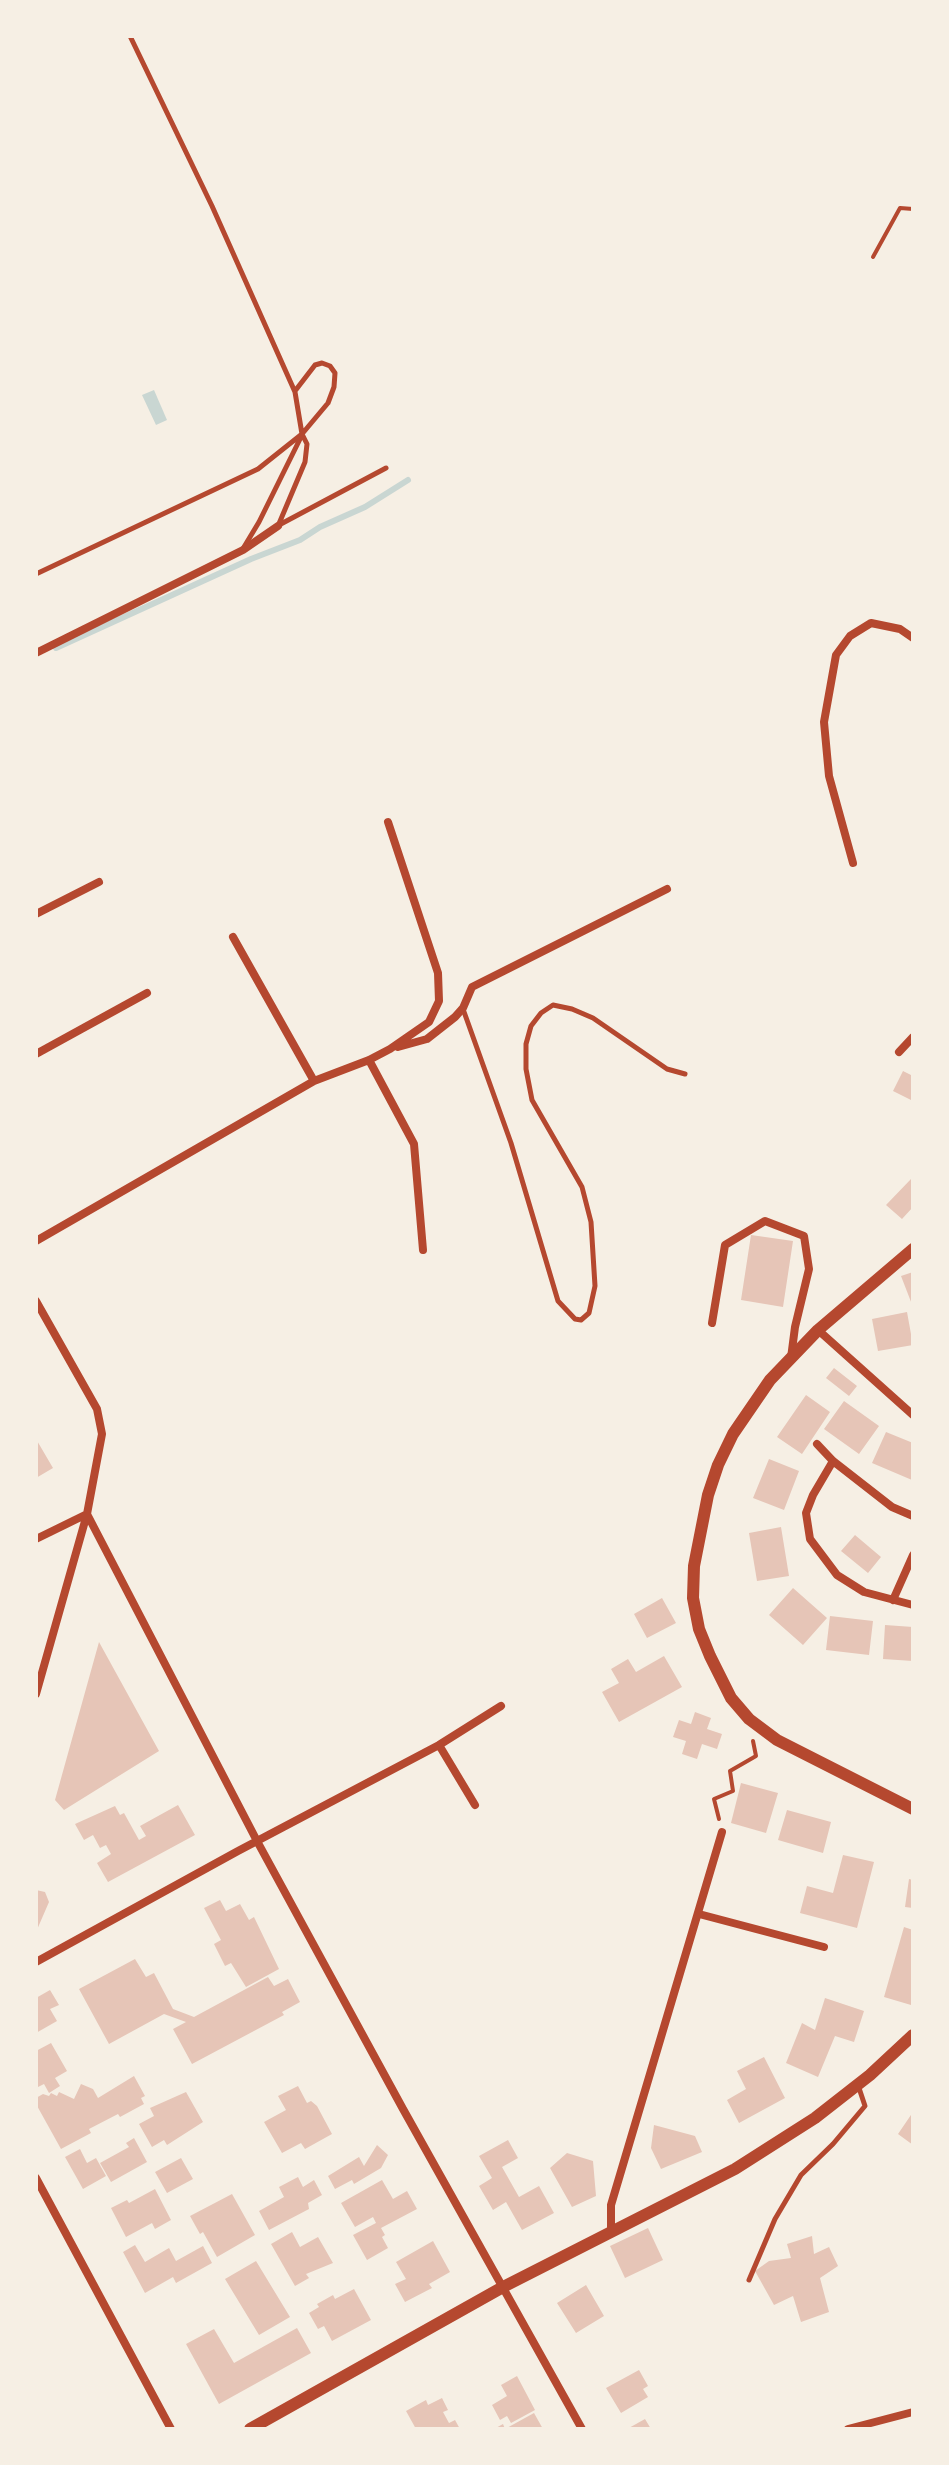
<!DOCTYPE html>
<html>
<head>
<meta charset="utf-8">
<style>
  body { margin:0 }
  #map { position:relative; width:949px; height:2465px; overflow:hidden; background:#f6efe4; font-family:"Asap Condensed",sans-serif }
  canvas { display:block }
  .frame { position:absolute; inset:0; border:38px solid #f6efe4; pointer-events:none }
</style>
</head>
<body>
<div id="map">
<canvas width="949" height="2465"></canvas>
<div class="frame"></div>
</div>
<script>
const context = document.querySelector('canvas').getContext('2d');
context.lineJoin = 'round';
function fillPath(path, color) { context.fillStyle = color; context.fill(path, 'evenodd'); }
const shape = rows => new Path2D(rows.map(r => 'M' + r).join(''));
function strokePath(path, color, width, dash) { context.strokeStyle = color; context.lineWidth = width; context.lineCap = dash ? 'butt' : 'round'; context.setLineDash(dash || []); context.stroke(path); }
const water = shape([
  [154,390,167,420,156,425,142,395]
]);
const stream = shape([
  [56,648,251,559,300,540,320,527,365,507,408,480]
]);
const building = shape([
  [903,1071,913,1076,913,1101,893,1091],
  [911,1179,913,1181,913,1207,902,1219,886,1205],
  [751,1235,793,1241,783,1307,741,1300],
  [913,1272,913,1307,901,1276],
  [907,1312,913,1345,878,1351,872,1319],
  [834,1368,857,1386,849,1396,826,1378],
  [806,1395,830,1412,802,1454,777,1437],
  [844,1401,879,1426,859,1454,824,1429],
  [886,1432,913,1443,912,1480,872,1463],
  [36,1439,53,1468,36,1478],
  [769,1459,799,1471,784,1510,753,1498],
  [781,1527,789,1576,757,1581,749,1533],
  [855,1535,881,1557,868,1573,841,1551],
  [793,1588,827,1618,803,1645,769,1615],
  [662,1598,676,1623,647,1638,634,1614],
  [830,1616,873,1621,869,1655,826,1650],
  [885,1625,913,1627,913,1661,883,1659],
  [99,1642,159,1751,64,1810,55,1800],
  [664,1656,682,1687,619,1722,602,1692,619,1683,611,1669,628,1659,636,1672],
  [695,1712,711,1718,707,1729,722,1734,717,1749,702,1744,697,1759,682,1754,686,1741,673,1737,679,1720,691,1724],
  [741,1783,778,1793,766,1833,731,1823],
  [178,1805,195,1835,108,1882,97,1863,111,1854,106,1845,100,1848,93,1835,84,1840,75,1824,115,1806,120,1815,124,1813,139,1840,146,1836,140,1826],
  [787,1810,831,1822,823,1853,778,1840],
  [843,1855,874,1862,857,1928,800,1913,807,1886,833,1893],
  [909,1879,913,1880,913,1908,905,1907],
  [36,1890,45,1892,49,1902,36,1932],
  [220,1900,226,1911,240,1904,249,1920,254,1917,279,1969,246,1987,231,1963,225,1966,214,1944,221,1940,204,1908],
  [904,1927,913,1930,911,2005,884,1997],
  [135,1959,146,1977,154,1973,173,2009,194,2017,268,1977,274,1986,288,1979,300,2002,282,2012,284,2015,192,2064,173,2029,186,2022,164,2014,109,2044,79,1989],
  [50,1990,59,2005,50,2009,57,2021,36,2033,36,1998],
  [825,1998,864,2011,854,2042,835,2036,818,2077,786,2063,802,2023,815,2030],
  [51,2043,67,2071,55,2078,60,2086,49,2093,44,2084,36,2088,36,2051],
  [764,2057,785,2098,739,2123,727,2100,746,2089,737,2071],
  [134,2076,145,2096,141,2098,144,2104,120,2117,118,2114,89,2129,91,2133,61,2149,36,2104,36,2098,43,2094,49,2096,51,2093,57,2096,59,2092,74,2099,81,2084,93,2089,98,2098],
  [298,2086,307,2103,311,2101,317,2106,332,2134,305,2149,301,2143,282,2153,264,2122,286,2110,278,2096],
  [186,2092,203,2122,167,2145,164,2140,152,2147,139,2124,154,2116,150,2108],
  [913,2112,913,2145,898,2134],
  [654,2125,695,2136,702,2152,661,2169,651,2148],
  [134,2138,147,2162,111,2182,100,2163,129,2147,126,2143],
  [508,2140,518,2158,502,2167,519,2197,539,2186,554,2213,522,2230,506,2202,493,2210,479,2186,492,2178,479,2156],
  [377,2145,388,2155,381,2168,354,2184,352,2180,335,2189,328,2176,359,2157,364,2166],
  [80,2149,87,2163,96,2158,106,2176,83,2189,65,2157],
  [567,2153,593,2161,596,2196,572,2207,550,2168],
  [181,2158,193,2179,167,2193,155,2172],
  [298,2177,303,2187,314,2180,322,2195,308,2203,309,2209,269,2230,259,2211,284,2197,279,2187],
  [382,2180,393,2199,407,2191,417,2209,381,2228,385,2235,382,2237,388,2248,367,2260,353,2235,376,2223,373,2217,355,2227,341,2203],
  [155,2189,171,2220,155,2229,152,2223,126,2237,111,2208,127,2200,129,2203],
  [232,2194,255,2235,217,2257,203,2232,200,2234,190,2216],
  [648,2228,663,2260,625,2278,610,2246],
  [292,2232,300,2247,318,2237,333,2263,306,2274,309,2278,295,2286,271,2244],
  [812,2236,814,2254,829,2247,838,2266,820,2278,829,2312,801,2322,793,2296,774,2305,755,2271,769,2261,791,2258,787,2244],
  [433,2241,450,2272,429,2284,432,2288,405,2302,395,2284,406,2279,396,2262],
  [135,2245,145,2262,169,2248,176,2261,203,2246,212,2263,176,2283,173,2277,145,2293,123,2252],
  [256,2261,290,2317,259,2335,225,2279],
  [586,2285,604,2316,576,2333,557,2303],
  [354,2289,371,2320,332,2341,324,2326,318,2329,309,2313,319,2307,317,2304,333,2295,335,2299],
  [297,2328,311,2353,219,2404,186,2344,214,2329,234,2363],
  [639,2370,648,2386,643,2389,648,2397,621,2413,606,2388],
  [517,2376,535,2410,511,2423,507,2416,500,2420,492,2405,507,2396,501,2385],
  [442,2398,448,2410,443,2412,449,2423,455,2420,460,2429,416,2429,406,2411,426,2400,428,2405],
  [534,2413,543,2429,494,2429,503,2424,505,2429],
  [645,2419,651,2429,627,2429]
]);
const path = shape([
  [873,257,900,208,913,209],
  [719,1819,714,1799,733,1791,730,1771,756,1756,753,1741]
]);
const service = shape([
  [130,36,212,206,295,392,302,434,307,444,305,462,278,526],
  [279,525,386,468],
  [244,547,259,522,302,435],
  [36,574,258,469,302,434,328,403,334,387,335,373,330,366,322,363,315,365,295,391],
  [463,1009,511,1143,558,1301,575,1319,581,1320,589,1313,595,1286,591,1222,582,1187,532,1100,526,1069,526,1044,531,1026,541,1013,553,1005,572,1009,593,1018,667,1069,685,1074],
  [749,2280,775,2219,801,2175,833,2144,865,2106,858,2085]
]);
const minor = shape([
  [36,653,243,550,278,526],
  [853,863,829,776,824,722,836,655,850,636,871,623,900,629,913,638],
  [36,914,99,882],
  [233,937,314,1081],
  [398,1047,427,1039,455,1017,463,1008,472,987,667,889],
  [899,1052,913,1037],
  [36,1054,147,993],
  [369,1060,414,1144,423,1250],
  [36,1241,314,1081,369,1060,390,1049,429,1022,439,1001,438,973,388,822],
  [36,1301,97,1409,102,1434,87,1514,36,1694],
  [712,1323,725,1245,765,1221,804,1236,809,1269,795,1327,791,1358],
  [818,1330,913,1415],
  [817,1444,833,1461,892,1507,913,1516],
  [833,1461,813,1495,806,1513,810,1539,837,1575,864,1592,913,1605],
  [87,1514,257,1841,403,2109,582,2429],
  [36,1539,87,1514],
  [893,1600,913,1555],
  [439,1745,475,1805],
  [699,1914,824,1947],
  [36,1962,238,1851,439,1745,501,1706],
  [36,2178,171,2429],
  [611,2230,611,2205,722,1832],
  [848,2429,913,2412]
]);
const tertiary = shape([
  [913,1249,818,1330,770,1380,733,1434,718,1465,708,1495,694,1566,693,1598,699,1629,710,1656,731,1698,749,1719,777,1740,913,1809],
  [250,2429,503,2287,735,2169,815,2118,870,2075,913,2035]
]);
fillPath(water, '#c9d6d2');
strokePath(stream, '#c9d6d2', 6);
fillPath(building, '#e6c5b7');
strokePath(path, '#b5482f', 4);
strokePath(service, '#b5482f', 5);
strokePath(minor, '#b5482f', 8);
strokePath(tertiary, '#b5482f', 12);
</script>
</body>
</html>
